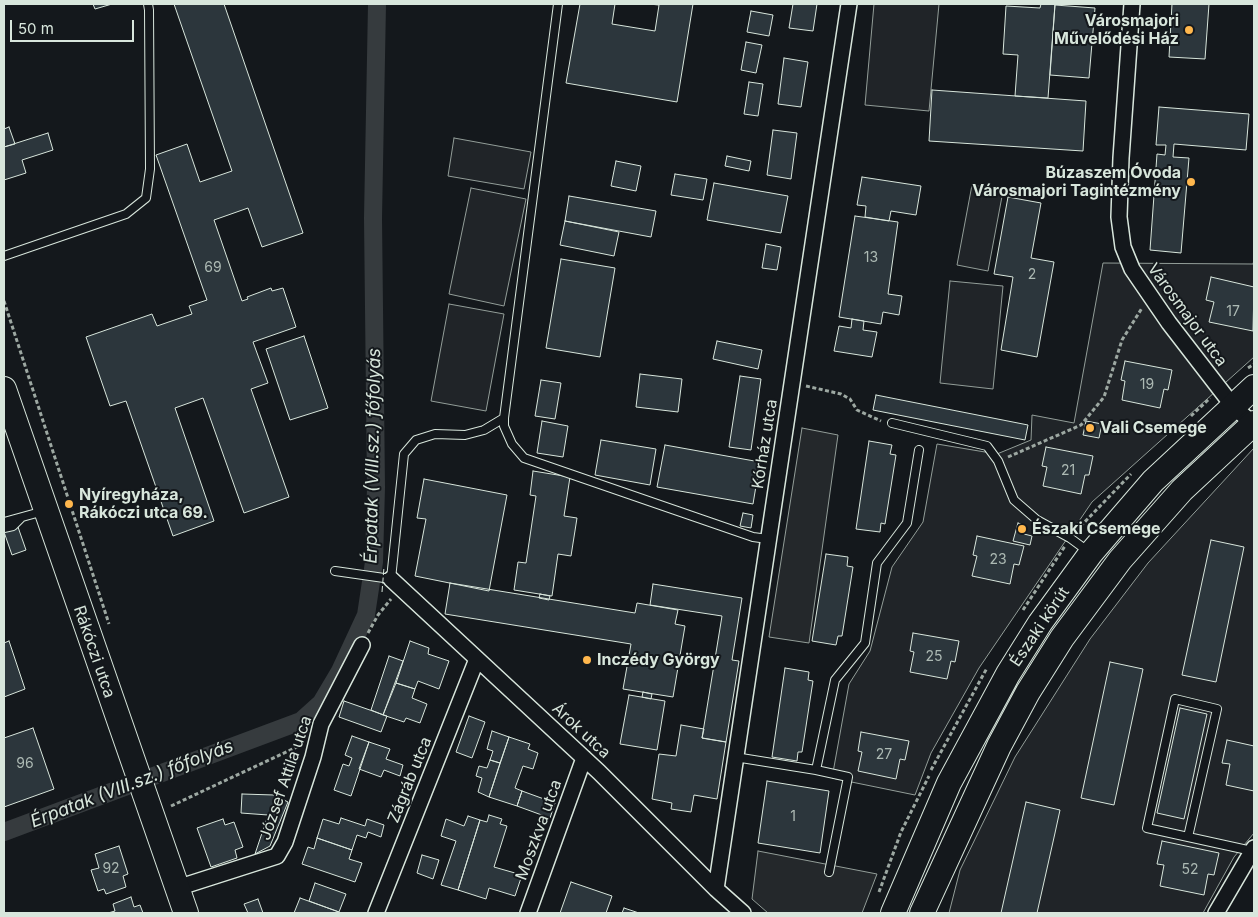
<!DOCTYPE html>
<html>
<head>
<meta charset="utf-8">
<style>
  body { margin:0 }
  #map { position:relative; width:1258px; height:917px; overflow:hidden; background:#14181c; font-family:Inter,sans-serif }
  canvas { display:block }
  .frame { position:absolute; inset:0; border:5px solid #d8e6dc; pointer-events:none }
  .scale { position:absolute; left:10px; top:20px; width:124px; height:22px; box-sizing:border-box; border:2px solid #d8e6dc; border-top:0; padding-left:6px; font-size:15px; line-height:18px; white-space:nowrap; color:#d8e6dc; -webkit-text-stroke:4px #14181c; paint-order:stroke }
</style>
</head>
<body>
<div id="map">
<canvas width="1258" height="917"></canvas>
<div class="frame"></div>
<div class="scale">50 m</div>
</div>
<script>
const context = document.querySelector('canvas').getContext('2d');
context.lineJoin = 'round';
function fillPath(path, color) { context.fillStyle = color; context.fill(path, 'evenodd'); }
const shape = rows => new Path2D(rows.map(r => 'M' + r).join(''));
function strokePath(path, color, width, dash) { context.strokeStyle = color; context.lineWidth = width; context.lineCap = dash ? 'butt' : 'round'; context.setLineDash(dash || []); context.stroke(path); }
function drawText(font, color, halo, rows, align = 'center') {
  context.font = font + ' Inter,sans-serif'; context.lineWidth = 4; context.setLineDash([]); context.textBaseline = 'middle'; context.strokeStyle = halo; context.fillStyle = color; for (const [text, x, y, turn = 0] of rows) {
    context.save(); context.translate(x, y); context.rotate((+turn || 0) * Math.PI / 180); context.textAlign = isNaN(turn) ? turn : align; if (halo) context.strokeText(text, 0, 0); context.fillText(text, 0, 0); context.restore();
  }
}
const green = shape([
  [874,4,939,4,929,111,865,105,874,4],
  [454,138,531,152,524,189,448,176,454,138],
  [972,185,1003,191,988,271,957,265,972,185],
  [471,188,526,199,504,306,449,294,471,188],
  [1254,260,1254,357,1092,502,979,668,931,753,915,795,832,778,849,684,870,651,892,567,923,522,937,444,997,454,1031,440,1032,415,1074,423,1103,263,1253,264,1254,260],
  [950,281,1003,286,993,389,940,383,950,281],
  [449,304,504,314,486,411,431,401,449,304],
  [1254,448,1254,833,1234,857,1203,913,949,913,960,870,1015,757,1090,639,1148,563,1254,448]
]);
const parking = shape([
  [802,428,838,435,809,643,769,637,802,428],
  [758,851,877,874,862,913,768,913,752,899,758,851]
]);
const canal = shape([
  [4,832,301,721,321,703,340,671,366,615,374,562,376,487,373,218,377,4]
]);
const building = shape([
  [93,4,112,4,95,9,93,4],
  [174,4,224,4,303,233,262,247,248,208,214,220,242,301,248,299,247,297,271,288,272,291,283,288,296,327,253,342,268,383,251,389,289,497,244,513,203,398,175,408,214,521,173,536,126,401,110,406,86,337,152,314,157,326,192,314,189,306,207,300,156,155,187,144,200,182,232,171,174,4],
  [580,4,615,4,612,24,655,31,659,5,649,4,693,4,677,102,566,83,580,4],
  [793,4,817,4,813,31,789,28,793,4],
  [1041,4,1055,4,1048,98,1015,96,1018,55,1003,54,1006,6,1040,8,1041,4],
  [1172,4,1209,4,1205,59,1169,57,1172,4],
  [1055,5,1095,8,1089,78,1050,75,1055,5],
  [751,11,773,15,769,36,747,32,751,11],
  [746,42,762,45,756,73,741,70,746,42],
  [784,58,808,62,801,107,778,104,784,58],
  [749,82,763,84,758,116,744,114,749,82],
  [932,90,1086,101,1083,151,929,141,932,90],
  [1159,107,1249,114,1246,150,1174,144,1173,157,1189,158,1181,253,1150,250,1157,154,1165,155,1166,145,1156,145,1159,107],
  [9,127,15,144,4,147,4,129,9,127],
  [773,130,797,133,791,179,767,175,773,130],
  [48,133,53,150,22,160,26,173,4,180,4,147,48,133],
  [727,156,751,161,749,171,725,166,727,156],
  [616,161,641,166,636,191,611,186,616,161],
  [675,174,707,179,703,200,671,195,675,174],
  [862,177,921,186,916,215,891,211,889,221,865,217,866,206,857,205,862,177],
  [714,183,788,196,781,233,707,220,714,183],
  [569,196,656,211,651,237,565,221,569,196],
  [1008,197,1041,203,1031,258,1054,262,1037,357,1001,350,1013,277,994,274,1008,197],
  [855,216,898,222,888,294,902,296,899,315,883,312,881,324,839,317,855,216],
  [565,221,619,232,614,256,560,245,565,221],
  [766,244,781,247,777,270,762,268,766,244],
  [561,259,615,268,600,357,546,348,561,259],
  [1211,277,1254,287,1253,331,1209,322,1214,302,1206,300,1211,277],
  [852,319,864,321,863,330,877,332,872,357,834,351,839,326,851,328,852,319],
  [304,336,328,408,290,420,266,349,304,336],
  [717,341,762,350,758,369,713,359,717,341],
  [1125,361,1172,370,1168,390,1164,389,1160,408,1122,400,1125,381,1121,380,1125,361],
  [640,374,682,379,678,412,636,407,640,374],
  [740,376,761,379,751,450,729,447,740,376],
  [541,380,561,383,555,419,535,416,541,380],
  [876,395,1028,425,1025,440,873,410,876,395],
  [542,421,568,426,563,457,537,453,542,421],
  [1086,421,1102,424,1099,438,1083,435,1086,421],
  [601,440,656,449,650,485,595,475,601,440],
  [869,441,892,445,890,454,896,455,885,524,881,523,880,532,856,529,869,441],
  [665,445,760,462,753,504,657,487,665,445],
  [1046,447,1093,456,1089,475,1085,475,1081,494,1043,486,1047,467,1042,466,1046,447],
  [533,471,570,477,564,516,577,518,571,556,558,554,552,596,514,590,518,562,526,563,536,496,530,495,533,471],
  [424,479,507,495,489,591,415,576,426,519,417,518,424,479],
  [743,513,753,515,751,528,740,526,743,513],
  [1018,523,1026,526,1024,534,1032,536,1030,545,1013,541,1018,523],
  [18,527,26,550,12,555,4,532,18,527],
  [977,536,1024,546,1019,565,1014,564,1010,584,972,576,977,556,973,555,977,536],
  [1211,540,1244,547,1216,682,1182,675,1211,540],
  [826,554,848,557,847,566,853,567,842,636,838,636,836,645,812,641,826,554],
  [450,583,635,613,637,603,678,610,675,624,685,626,673,697,623,689,631,644,445,614,450,583],
  [653,584,742,598,732,660,739,661,726,742,702,738,722,616,650,605,653,584],
  [540,594,550,596,549,600,539,598,540,594],
  [913,633,959,641,955,662,951,661,947,679,910,672,914,652,910,651,913,633],
  [9,641,25,689,4,697,4,643,9,641],
  [410,641,429,648,428,654,449,661,439,689,418,681,415,689,396,683,410,641],
  [389,656,403,661,383,715,371,710,389,656],
  [1110,662,1143,669,1114,805,1081,798,1110,662],
  [785,668,809,672,808,680,813,681,802,752,798,752,797,761,772,757,785,668],
  [396,683,415,689,412,698,427,704,420,723,406,718,404,722,383,715,396,683],
  [643,692,652,694,651,699,642,697,643,692],
  [629,695,665,701,657,750,620,744,629,695],
  [344,701,387,716,381,732,339,717,344,701],
  [1180,708,1207,714,1184,819,1157,813,1180,708],
  [469,716,485,722,472,758,456,752,469,716],
  [681,725,704,729,702,738,726,742,717,799,694,795,691,812,671,809,672,803,652,799,659,754,676,756,681,725],
  [33,728,54,789,4,807,4,738,33,728],
  [492,731,509,737,500,763,490,760,493,751,487,749,492,731],
  [861,732,909,741,905,760,900,759,896,779,858,771,862,752,858,751,861,732],
  [352,736,369,742,351,796,334,790,343,764,349,766,352,758,345,755,352,736],
  [509,737,530,744,528,749,538,753,533,769,523,766,515,788,522,791,517,806,489,797,509,737],
  [1227,740,1254,746,1254,791,1226,785,1230,764,1222,763,1227,740],
  [369,742,390,749,386,759,403,765,400,776,384,770,381,777,359,769,369,742],
  [490,760,500,763,489,797,478,792,482,778,476,776,479,766,487,768,490,760],
  [767,781,829,791,820,853,758,843,767,781],
  [522,791,555,803,550,818,517,806,522,791],
  [242,794,274,795,288,802,270,846,255,854,268,815,241,813,242,794],
  [1026,802,1060,810,1055,833,1037,913,1001,913,1026,802],
  [489,815,502,819,500,824,507,826,494,867,522,875,515,896,489,888,486,899,458,890,480,820,487,822,489,815],
  [468,816,480,820,458,890,441,885,456,841,441,836,446,819,464,826,468,816],
  [341,818,365,826,367,819,384,825,381,837,368,832,366,838,357,835,352,850,317,838,323,819,339,824,341,818],
  [223,819,225,825,234,822,243,847,235,850,237,858,211,867,197,828,223,819],
  [317,838,352,850,349,859,362,863,355,882,302,864,308,847,314,849,317,838],
  [1162,841,1219,853,1214,875,1208,874,1204,895,1160,886,1164,865,1157,864,1162,841],
  [119,846,128,874,123,876,126,887,106,894,104,889,98,891,91,870,99,868,95,854,119,846],
  [422,855,439,860,433,879,417,873,422,855],
  [571,882,612,896,606,913,560,913,571,882],
  [315,883,346,894,339,912,309,901,315,883],
  [131,897,134,907,140,905,143,913,108,913,115,911,113,904,131,897],
  [300,898,339,912,339,913,294,913,300,898],
  [258,899,263,913,248,913,244,904,258,899],
  [624,908,639,913,622,913,624,908]
]);
const path = shape([
  [4,301,109,624],
  [1248,368,1254,364],
  [806,386,841,394,850,399,857,410,881,421],
  [1191,416,1210,398],
  [1008,457,1081,425,1104,397,1122,340,1142,308],
  [1076,531,1131,474],
  [1023,610,1065,546],
  [368,633,378,615,391,599],
  [931,770,987,668],
  [171,806,299,746],
  [879,892,901,832,929,776]
]);
const lane = shape([
  [4,256,126,214,146,198,150,169,149,10,148,4],
  [504,418,504,426,512,444,524,458,753,537,768,539],
  [892,423,987,446,998,461,1014,500,1037,520,1070,538,1089,552],
  [4,522,44,511],
  [4,528,13,526,21,518],
  [335,571,391,579,404,454,416,440,435,434,465,435,484,430,504,418,558,4],
  [735,757,816,770,835,680,865,643,877,563,907,523,919,450],
  [816,770,848,777,829,872],
  [1188,837,1217,709,1175,699,1147,828,1252,851]
]);
const street = shape([
  [1132,4,1121,158,1119,217,1123,247,1132,269,1169,323,1233,406,1253,424],
  [391,579,599,772,716,889,743,913],
  [177,888,277,856,285,842,313,757,321,724,362,645],
  [716,889,849,4],
  [376,913,477,659],
  [528,913,584,758],
  [1216,913,1254,848]
]);
const primary = shape([
  [4,389,186,913],
  [893,913,949,783,1008,674,1040,623,1091,553,1153,481,1254,387],
  [922,913,999,746,1028,692,1062,638,1120,560,1182,490,1254,423]
]);
const fence = shape([
  [382,592,384,567]
]);
const markers = [
  [1189,30,5,"#ffb74d"],
  [1191,182,5,"#ffb74d"],
  [1090,428,5,"#ffb74d"],
  [69,504,5,"#ffb74d"],
  [1022,529,5,"#ffb74d"],
  [587,660,5,"#ffb74d"]
];
const numberNames = [
  ["13",871,258],
  ["69",213,268],
  ["2",1032,275],
  ["17",1233,312],
  ["19",1147,385],
  ["21",1068,471],
  ["23",998,560],
  ["25",934,657],
  ["27",884,755],
  ["96",25,764],
  ["1",793,817],
  ["92",111,869],
  ["52",1190,870]
];
const poiNames = [
  ["Városmajori",1179,21,"right"],
  ["Művelődési Ház",1179,39,"right"],
  ["Búzaszem Óvoda",1181,173,"right"],
  ["Városmajori Tagintézmény",1181,191,"right"],
  ["Vali Csemege",1100,428],
  ["Nyíregyháza,",79,495],
  ["Rákóczi utca 69.",79,513],
  ["Északi Csemege",1032,529],
  ["Inczédy György",597,660]
];
const streetNames = [
  ["Városmajor utca",1187,315,54],
  ["Kórház utca",765,444,-81],
  ["Északi körút",1040,627,-56],
  ["Rákóczi utca",94,652,71],
  ["Árok utca",581,731,43],
  ["József Attila utca",286,778,-71],
  ["Zágráb utca",410,780,-68],
  ["Moszkva utca",539,830,-70]
];
const waterNames = [
  ["Érpatak (VIII.sz.) főfolyás",373,456,-89],
  ["Érpatak (VIII.sz.) főfolyás",132,784,-21]
];
fillPath(green, '#202428');
strokePath(green, '#939e99', 1);
fillPath(parking, '#24282b');
strokePath(parking, '#939e99', 1);
strokePath(canal, '#363b3e', 18);
fillPath(building, '#2c363c');
strokePath(building, '#d8e6dc', 1);
strokePath(lane, '#d8e6dc', 10);
strokePath(street, '#d8e6dc', 18);
strokePath(primary, '#d8e6dc', 26);
strokePath(path, '#9da8a2', 3, [4, 2.5]);
strokePath(lane, '#14181c', 8);
strokePath(street, '#14181c', 15);
strokePath(primary, '#14181c', 24);
strokePath(fence, '#d8e6dc', 1, [6, 2.5]);
for (const [x, y, r, color] of markers) { const dot = new Path2D(); dot.arc(x, y, r, 0, 2 * Math.PI); context.fillStyle = color; context.fill(dot); strokePath(dot, '#14181c', 2); }
drawText('14px', '#adbab4', null, numberNames);
drawText('bold 16px', '#d8e6dc', '#14181c', poiNames, 'left');
drawText('16px', '#d8e6dc', '#14181c', streetNames);
drawText('italic 18px', '#d8e6dc', '#14181c', waterNames);
</script>
</body>
</html>
